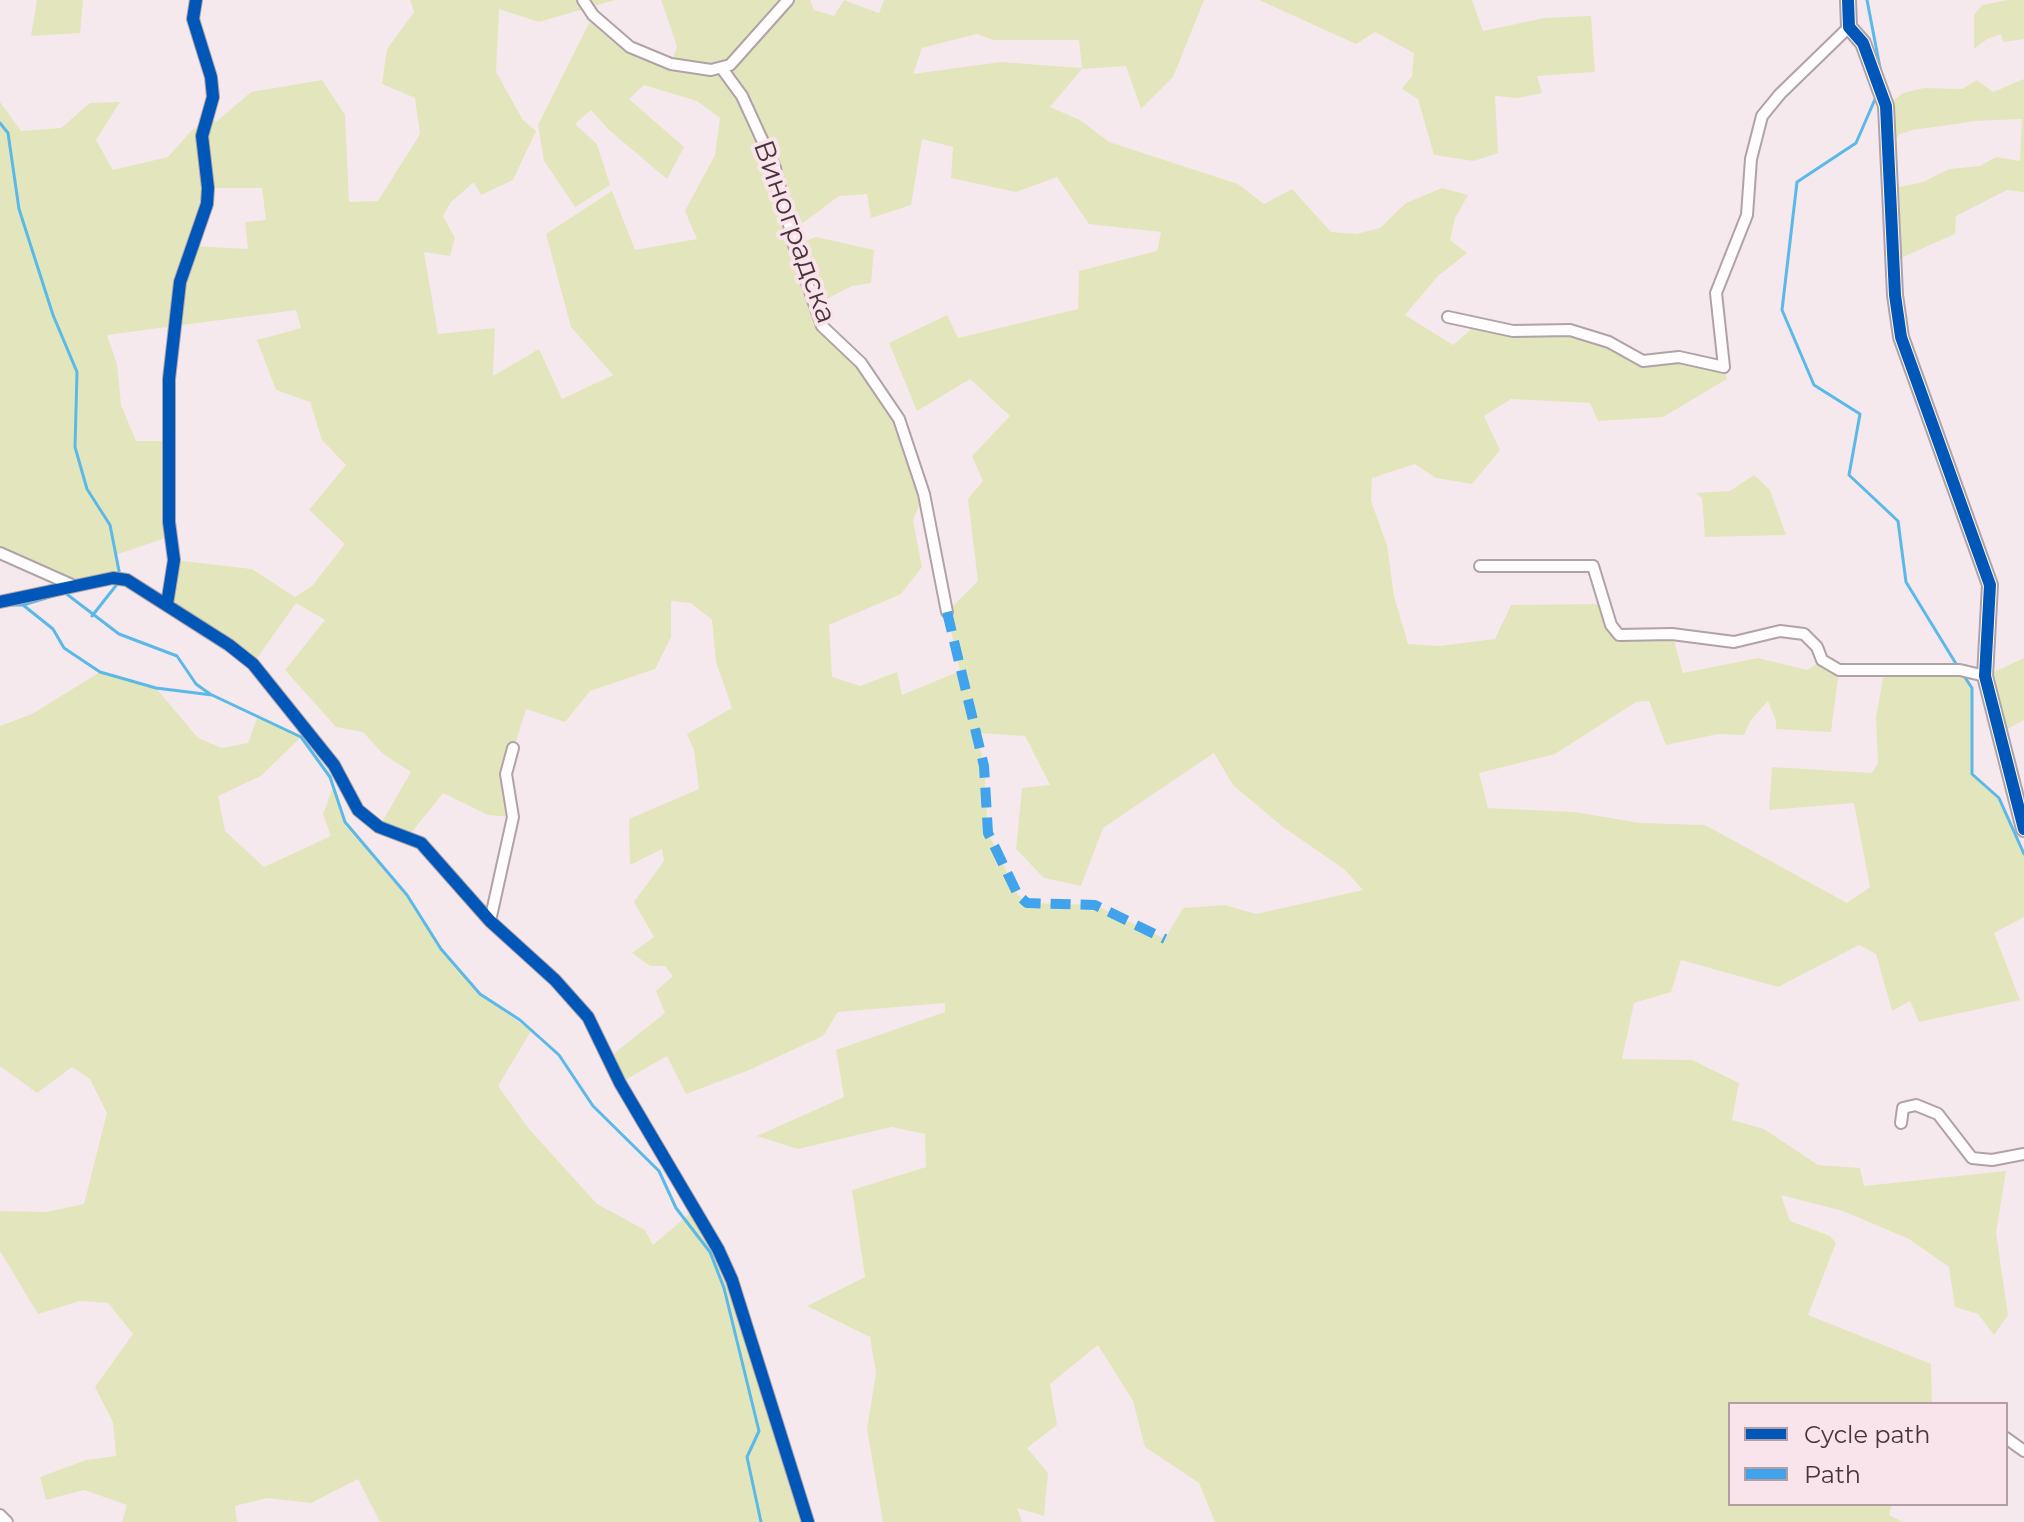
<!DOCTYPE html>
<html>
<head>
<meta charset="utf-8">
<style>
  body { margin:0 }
  #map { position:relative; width:2024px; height:1522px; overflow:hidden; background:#f5e9ed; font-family:Montserrat,sans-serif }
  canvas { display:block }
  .legend { position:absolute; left:1728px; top:1402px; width:280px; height:104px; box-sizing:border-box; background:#fae4eb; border:2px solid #b49ea5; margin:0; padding:10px 14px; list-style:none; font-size:24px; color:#4a343b }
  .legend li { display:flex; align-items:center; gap:16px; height:40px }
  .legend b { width:40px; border:2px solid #b49ea5 }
</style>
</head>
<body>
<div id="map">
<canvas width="2024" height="1522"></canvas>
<ul class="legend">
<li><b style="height:10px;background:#0057b8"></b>Cycle path</li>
<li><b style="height:10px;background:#40a3ec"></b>Path</li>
</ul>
</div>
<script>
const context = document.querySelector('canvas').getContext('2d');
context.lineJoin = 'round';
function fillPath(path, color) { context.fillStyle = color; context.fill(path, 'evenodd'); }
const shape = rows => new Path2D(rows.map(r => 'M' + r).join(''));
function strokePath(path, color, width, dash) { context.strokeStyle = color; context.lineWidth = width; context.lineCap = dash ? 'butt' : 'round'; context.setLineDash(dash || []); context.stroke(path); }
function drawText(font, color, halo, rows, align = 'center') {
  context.font = font + ' Montserrat,sans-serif'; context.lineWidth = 8; context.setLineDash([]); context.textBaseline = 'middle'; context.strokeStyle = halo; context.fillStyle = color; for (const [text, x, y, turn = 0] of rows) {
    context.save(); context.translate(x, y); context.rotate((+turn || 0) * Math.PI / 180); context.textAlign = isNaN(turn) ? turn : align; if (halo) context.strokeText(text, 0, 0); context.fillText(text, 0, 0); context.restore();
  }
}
const green = shape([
  [37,0,83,0,80,33,31,36],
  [410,0,615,0,539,22,499,9,496,72,523,120,536,131,513,180,481,195,474,182,451,202,443,216,455,238,450,256,424,252,438,334,495,328,493,376,539,349,562,399,613,375,571,327,546,234,612,191,635,250,697,239,685,211,715,155,720,118,697,101,644,85,629,99,684,147,667,179,609,130,591,110,575,124,597,144,610,185,575,207,544,161,538,125,593,15,630,47,671,64,677,46,661,0,810,0,814,10,834,16,844,0,879,13,884,0,1204,0,1173,77,1141,109,1126,66,1082,69,1050,107,1080,120,1109,142,1238,184,1264,204,1292,189,1331,232,1356,234,1380,228,1406,203,1442,188,1468,195,1455,218,1450,240,1467,253,1438,276,1405,315,1453,345,1477,324,1570,330,1643,361,1679,357,1724,367,1727,379,1663,417,1598,421,1590,403,1511,399,1484,416,1500,450,1472,484,1436,478,1415,464,1372,478,1371,501,1387,545,1394,596,1408,644,1440,646,1495,639,1511,605,1603,604,1619,634,1672,634,1683,673,1758,658,1807,670,1822,660,1839,670,1831,732,1776,729,1776,721,1768,701,1751,720,1744,735,1718,734,1666,745,1649,701,1636,702,1555,754,1479,773,1488,808,1575,812,1640,823,1705,825,1847,903,1870,887,1854,803,1769,810,1772,767,1872,773,1878,763,1876,718,1883,678,1893,668,1960,670,1972,688,1972,774,1999,798,2024,854,2024,917,1994,933,2020,1000,1919,1022,1910,1001,1892,1011,1876,954,1859,945,1778,987,1681,960,1671,992,1634,1003,1622,1059,1692,1060,1739,1083,1732,1120,1764,1129,1818,1165,1860,1168,1864,1186,2006,1171,1996,1233,2008,1315,1994,1335,1978,1314,1955,1307,1949,1267,1909,1239,1843,1211,1781,1195,1790,1221,1830,1236,1836,1243,1808,1315,1931,1364,1932,1404,1730,1404,1730,1504,1892,1504,1889,1515,1903,1522,1215,1522,1199,1483,1145,1447,1133,1401,1098,1345,1050,1384,1057,1425,1027,1448,1048,1473,1044,1516,1017,1508,1022,1522,883,1522,867,1429,876,1373,870,1337,807,1306,865,1277,852,1190,926,1167,925,1134,891,1127,798,1149,757,1136,844,1097,836,1050,945,1012,945,1003,838,1012,823,1036,747,1071,686,1094,667,1056,620,1083,607,1059,665,1013,656,991,673,976,665,966,650,966,632,953,654,937,634,902,664,861,662,849,630,865,629,819,699,789,694,750,687,734,732,708,716,662,712,620,691,603,671,601,671,637,655,669,590,691,565,722,526,709,506,774,513,817,488,815,443,793,407,838,379,827,411,772,383,754,363,732,336,727,285,670,325,620,296,603,253,664,167,604,174,560,252,569,295,597,312,586,345,544,309,510,346,465,322,440,310,402,276,390,257,340,301,328,296,310,107,335,117,364,121,405,136,441,169,441,171,536,116,555,120,579,72,585,0,553,0,102,21,131,61,128,90,103,120,102,96,140,113,170,168,157,191,131,206,120,217,121,251,92,322,80,345,115,349,202,378,201,420,134,415,98,382,84,387,49,414,12],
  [977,34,993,40,1079,40,1082,68,1001,62,913,74,922,48],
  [922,139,953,147,951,178,1016,192,1057,177,1089,224,1161,232,1157,251,1079,271,1078,309,958,338,947,315,889,343,917,411,970,379,1010,416,972,456,983,481,968,499,978,581,947,612,960,671,902,695,897,672,860,686,832,677,829,625,901,594,922,567,913,520,924,494,899,419,861,363,822,327,815,305,852,286,871,283,874,250,816,237,794,245,791,232,839,196,867,194,871,218,911,205],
  [208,188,262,188,266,220,245,222,248,249,193,246],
  [977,733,1025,736,1050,785,1022,788,1016,849,1044,878,1081,886,1103,828,1214,753,1233,785,1283,827,1344,869,1363,890,1256,914,1225,905,1183,908,1165,939,1095,905,1027,903,1018,895,988,833,984,766],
  [1259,0,1472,0,1483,31,1544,18,1591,16,1595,72,1537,76,1542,93,1518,98,1495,96,1498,153,1474,161,1434,155,1418,99,1402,89,1412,76,1414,53,1375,32,1356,44],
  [2008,0,2024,0,2024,39,2003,42,2001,34,1987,39,1974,49,1974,15,1982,5],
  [2024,79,2024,192,2007,190,1956,216,1955,234,1894,261,1890,189,1923,182,1949,169,1980,166,1996,157,2020,161,2022,119,1976,121,1913,130,1900,134,1888,147,1886,106,1903,93,1924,88,1962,89,1977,80,1993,92],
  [1754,475,1770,490,1786,535,1705,537,1702,498,1696,493,1730,491],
  [2024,658,2024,720,1998,734,1985,676],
  [100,672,156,688,198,738,222,748,248,743,257,718,301,737,261,776,218,796,225,831,264,867,331,836,323,814,333,787,345,822,407,895,441,949,480,994,531,1031,498,1086,529,1129,597,1204,645,1230,653,1245,694,1210,718,1249,808,1522,380,1522,358,1479,311,1503,267,1498,235,1506,237,1522,122,1522,127,1505,84,1490,46,1500,40,1477,86,1460,116,1456,113,1422,95,1387,133,1334,108,1303,80,1301,38,1314,0,1251,0,1211,46,1212,84,1204,107,1113,90,1079,72,1067,37,1093,0,1066,0,726,32,714]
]);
const stream = shape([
  [1867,0,1882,78],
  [1876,97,1856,143,1797,182,1782,310,1814,385,1860,414,1849,475,1898,521,1906,582,1958,667],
  [0,123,8,133,19,209,53,315,77,372,75,447,87,489,110,525,120,576],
  [64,592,119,634,177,656,196,684,210,694],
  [4,605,23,605,53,629,64,648,100,672,156,688,212,695,301,737,330,777,345,822,407,895,441,949,480,994,520,1020,559,1055,593,1106,659,1171,676,1208,710,1252,724,1288,759,1431,747,1457,761,1522],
  [23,605,53,596],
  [92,616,118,583],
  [1962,673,1972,688,1972,774,1999,798,2024,854]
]);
const street = shape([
  [583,0,593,15,630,47,671,64,711,70,730,65,788,0],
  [723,70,742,96,775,168,794,245,822,326,861,363,899,419,924,494,947,612],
  [1448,317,1513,331,1570,330,1609,342,1643,361,1679,357,1724,367,1716,293,1747,215,1751,159,1762,116,1780,94,1849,27],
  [0,553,72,585],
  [1480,566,1593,566,1611,625,1619,635,1672,634,1734,642,1780,631,1804,634,1817,647,1822,660,1839,670,1960,670,1985,676],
  [0,602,113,578,127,580,229,645,253,664,334,765,358,810,379,827,421,843,490,921,555,980,588,1017,620,1083,718,1249,732,1280,808,1522],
  [167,604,174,560,169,522,169,379,180,282,207,204,208,188,202,136,213,97,211,77,193,19,196,0],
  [490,921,513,817,506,774,513,748],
  [1901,1123,1903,1108,1916,1105,1938,1114,1972,1158,1992,1160,2024,1154],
  [2006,1438,2024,1451],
  [0,1515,7,1522]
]);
const secondary = shape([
  [1848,0,1849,27,1863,43,1886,106,1895,295,1901,337,1990,585,1985,676,2024,829]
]);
const quiet = shape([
  [947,612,984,766,988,833,1018,895,1027,903,1095,905,1165,939]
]);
const cycleway = shape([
  [1848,0,1849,27,1863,43,1886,106,1895,295,1901,337,1990,585,1985,676,2024,829],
  [0,602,113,578,127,580,229,645,253,664,334,765,358,810,379,827,421,843,490,921,555,980,588,1017,620,1083,718,1249,732,1280,808,1522],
  [167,604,174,560,169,522,169,379,180,282,207,204,208,188,202,136,213,97,211,77,193,19,196,0]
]);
const streetNames = [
  ["Виноградска",794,232,70]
];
fillPath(green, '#e3e6bc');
strokePath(stream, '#5ab9e8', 3);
strokePath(street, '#b0a2a7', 14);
strokePath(secondary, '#b0a2a7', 18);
strokePath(street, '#fefcfc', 10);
strokePath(secondary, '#fefcfc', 14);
strokePath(quiet, '#40a3ec', 10, [20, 10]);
strokePath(cycleway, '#0057b8', 12);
drawText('28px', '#4a343b', '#fae4eb', streetNames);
</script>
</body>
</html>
